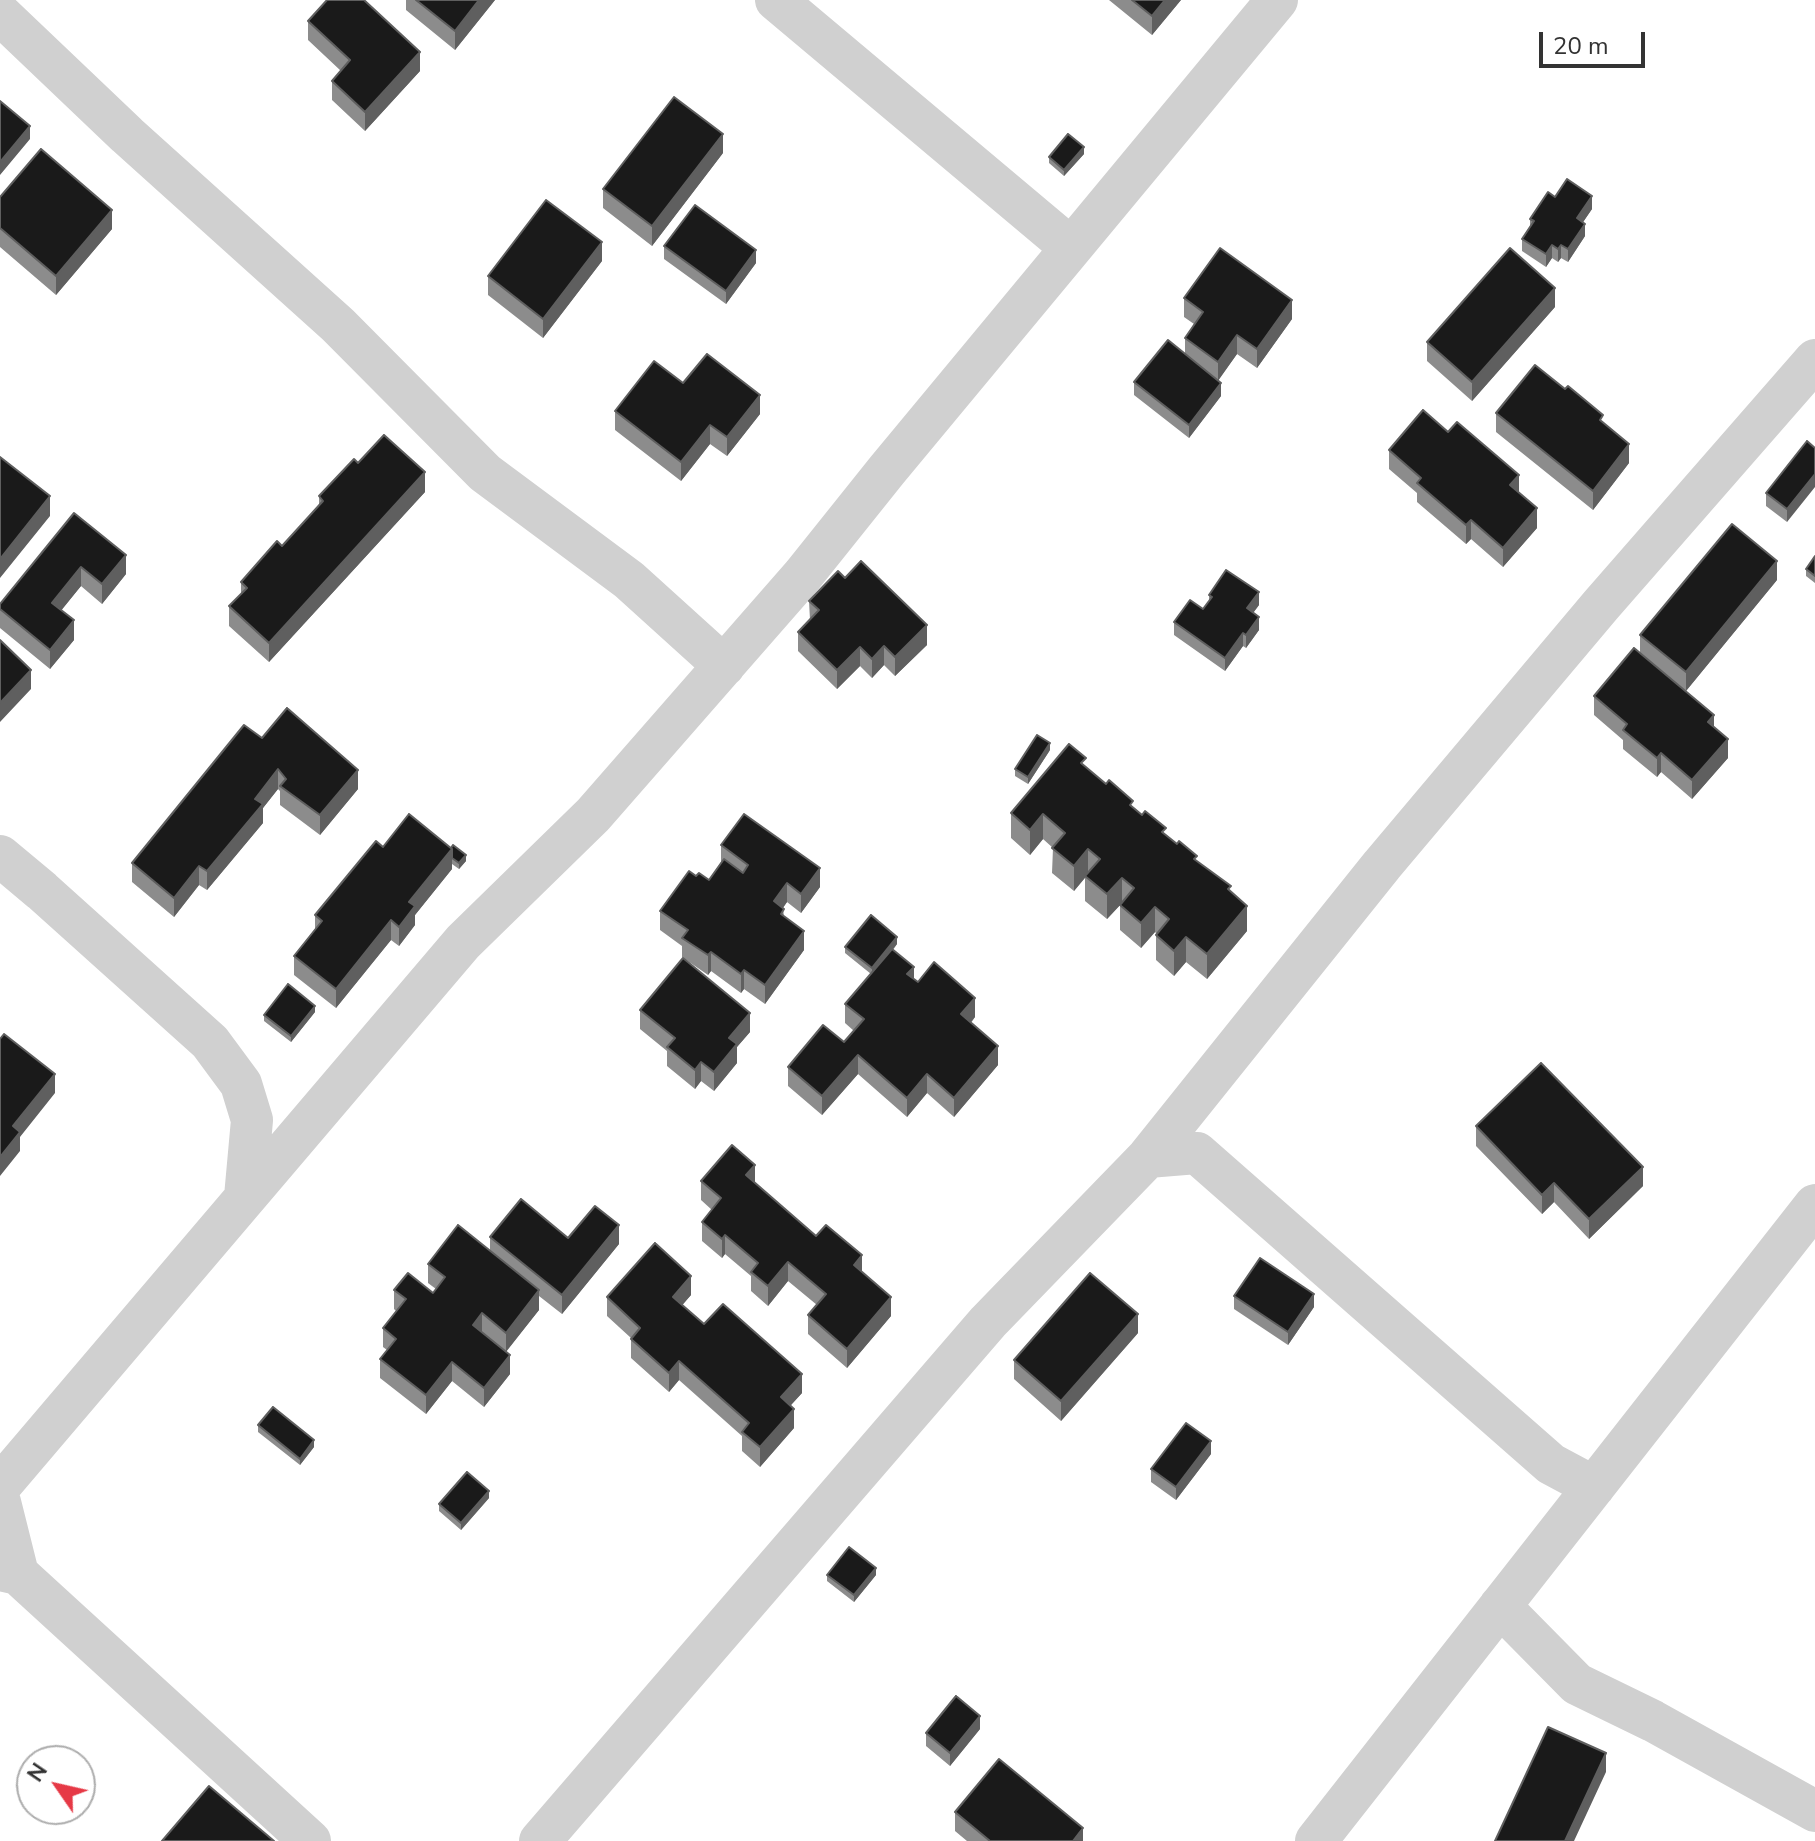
<!DOCTYPE html>
<html>
<head>
<meta charset="utf-8">
<style>
  body { margin:0 }
  #map { position:relative; width:1815px; height:1841px; overflow:hidden; background:#fff; font-family:"Nunito Sans",sans-serif }
  canvas { display:block }
  .north { position:absolute; left:16px; top:1745px; width:80px; height:80px; box-sizing:border-box; background:#fff; border:2px solid #adadad; border-radius:50%; rotate:304deg; font-size:22px; font-weight:700; line-height:32px; text-align:center; color:#333 }
  .north::after { content:''; display:block; margin:auto; width:28px; height:36px; background:#e63946; clip-path:polygon(50% 0,100% 100%,50% 72%,0 100%) }
  .scale { position:absolute; left:1539px; top:32px; width:106px; height:36px; box-sizing:border-box; border:4px solid #333; border-top:0; padding-left:10px; font-size:24px; line-height:28px; white-space:nowrap; color:#333; -webkit-text-stroke:6px #fff; paint-order:stroke }
</style>
</head>
<body>
<div id="map">
<canvas width="1815" height="1841"></canvas>
<div class="north">N</div>
<div class="scale">20 m</div>
</div>
<script>
const context = document.querySelector('canvas').getContext('2d');
context.lineJoin = 'round';
const shape = rows => new Path2D(rows.map(r => 'M' + r).join(''));
function strokePath(path, color, width, dash) { context.strokeStyle = color; context.lineWidth = width; context.lineCap = dash ? 'butt' : 'round'; context.setLineDash(dash || []); context.stroke(path); }
function fillPath(path, color) { context.fillStyle = color; context.fill(path, 'evenodd'); }
const minor = shape([
  [776,0,1070,247],
  [1,15,127,135,338,325,485,473,629,580,724,666],
  [0,856,42,891,210,1042,241,1084,252,1120,245,1197],
  [1148,1157,1197,1153,1551,1464,1594,1487],
  [0,1486,463,942,593,815,803,575,887,470,1277,0],
  [0,1502,18,1574],
  [0,1570,18,1574,310,1841],
  [1500,1606,1577,1684,1653,1721,1815,1811],
  [540,1841,988,1322,1148,1157,1382,865,1601,605,1815,360],
  [1316,1841,1815,1205]
]);
const wall = shape([
  [406,0,495,0,455,50,406,10],
  [1109,0,1181,0,1152,35],
  [308,21,420,71,365,131,332,100,332,81,341,71,308,40],
  [723,153,652,246,603,208,603,189],
  [1084,154,1064,176,1049,163,1049,157],
  [0,197,112,229,56,295,0,247],
  [1555,197,1592,209,1583,222,1585,236,1568,262,1561,258,1558,262,1552,258,1546,267,1522,251,1522,239,1530,226,1530,219],
  [664,246,756,263,726,304,664,259],
  [602,261,543,338,488,295,488,276],
  [1184,298,1292,319,1257,368,1237,354,1218,380,1221,396,1189,438,1134,395,1134,382,1185,354,1185,338,1194,324,1184,317],
  [1555,307,1472,401,1427,361,1427,342],
  [683,383,760,414,727,456,710,444,681,481,615,430,615,411],
  [1496,413,1603,423,1629,463,1593,510,1496,432],
  [1807,441,1787,522,1766,506,1766,493],
  [1389,450,1519,493,1537,528,1503,567,1471,539,1466,544,1417,502,1417,493,1389,469],
  [358,463,425,492,269,662,229,626,229,606,241,594,241,582,282,546,319,505,319,496],
  [74,513,126,574,102,604,81,586,61,610,74,640,50,669,0,628,0,604],
  [1815,556,1815,583,1806,576,1806,569],
  [845,578,927,645,895,676,884,665,872,678,860,666,837,689,798,651,798,632,810,620,809,601],
  [1777,580,1686,691,1660,670,1714,727,1728,758,1692,799,1661,772,1657,777,1623,749,1623,740,1594,715,1594,696,1640,653,1640,635],
  [1209,595,1259,605,1253,613,1259,630,1246,648,1243,646,1225,671,1174,635,1174,622,1203,609,1209,602],
  [262,738,358,789,320,835,280,805,280,791,278,789,263,808,263,823,207,890,199,885,174,917,132,882,132,863],
  [1050,750,1028,784,1015,776,1015,769],
  [1086,767,1197,861,1231,892,1247,931,1207,979,1186,962,1174,976,1156,960,1156,935,1157,934,1155,932,1141,948,1120,930,1120,905,1122,903,1107,919,1085,901,1085,878,1074,891,1052,873,1053,848,1043,839,1030,855,1011,838,1011,813],
  [409,814,466,861,459,869,452,864,452,869,415,915,415,925,399,946,391,940,336,1008,294,975,294,956,315,929,315,915,383,847],
  [721,845,820,887,801,913,787,902,783,908,784,917,804,950,765,1004,744,989,741,993,711,971,708,975,682,957,682,946,660,930,660,911,696,876,709,880,721,862],
  [897,944,893,950,914,979,975,1017,971,1023,998,1065,954,1117,927,1093,907,1117,858,1074,822,1115,788,1086,788,1067,844,1042,854,1031,845,1023,845,1004,871,974,845,953,845,947],
  [640,1010,750,1032,737,1047,737,1063,714,1091,701,1081,695,1089,667,1066,667,1051,640,1029],
  [315,1012,291,1042,264,1021,264,1015],
  [1476,1126,1643,1186,1589,1239,1554,1202,1542,1214,1476,1146],
  [701,1181,755,1184,816,1236,862,1272,891,1316,847,1368,808,1334,808,1315,817,1305,788,1281,768,1306,751,1291,751,1276,725,1254,722,1258,702,1241,702,1222,712,1210,701,1200],
  [490,1237,568,1238,619,1244,562,1314,539,1296,539,1310,506,1351,510,1374,484,1407,452,1381,426,1414,380,1378,380,1359,387,1350,383,1347,383,1328,396,1311,394,1309,394,1290,433,1293,436,1289,428,1283,428,1264,490,1251],
  [691,1295,682,1305,704,1324,802,1393,790,1406,794,1428,760,1467,742,1451,742,1436,679,1380,669,1392,631,1358,631,1338,607,1316,607,1297],
  [1234,1296,1314,1307,1288,1345,1234,1309],
  [1138,1333,1061,1421,1014,1379,1014,1360],
  [258,1425,314,1447,300,1465,258,1432],
  [1211,1454,1176,1500,1151,1482,1151,1469],
  [489,1498,461,1530,439,1511,439,1504],
  [827,1575,876,1575,854,1602,827,1581],
  [980,1729,950,1766,926,1746,926,1733],
  [955,1812,1083,1841,967,1841,955,1831]
]);
const shadedWall = shape([
  [479,0,495,0,455,50,455,31],
  [1165,0,1181,0,1152,35,1152,16],
  [420,52,420,71,365,131,365,112],
  [30,126,30,139,0,175,0,162],
  [723,134,723,153,652,246,652,226],
  [1084,147,1084,154,1064,176,1064,170],
  [1592,196,1592,209,1577,231,1577,218],
  [112,210,112,229,56,295,56,276],
  [1585,224,1585,236,1568,262,1568,249],
  [602,242,602,261,543,338,543,319],
  [1552,245,1552,258,1546,267,1546,254],
  [1561,245,1561,258,1558,262,1558,249],
  [756,250,756,263,726,304,726,291],
  [1555,288,1555,307,1472,401,1472,382],
  [1292,300,1292,319,1257,368,1257,349],
  [1237,335,1237,354,1218,381,1218,362],
  [1221,383,1221,396,1189,438,1189,425],
  [760,395,760,414,727,456,727,437],
  [710,425,710,444,681,481,681,462],
  [1629,444,1629,463,1593,510,1593,491],
  [425,472,425,492,269,662,269,643],
  [1815,474,1815,487,1787,522,1787,509],
  [1519,475,1519,494,1510,485],
  [50,496,50,516,0,578,0,559],
  [1537,508,1537,528,1503,567,1503,548],
  [1471,520,1471,539,1466,544,1466,525],
  [126,555,126,574,102,604,102,584],
  [1777,561,1777,580,1686,691,1686,672],
  [81,567,81,586,52,622,52,603],
  [1259,592,1259,605,1247,621,1247,608],
  [1259,617,1259,630,1246,648,1246,635],
  [74,620,74,640,50,669,50,650],
  [927,625,927,645,895,676,895,657],
  [1243,633,1243,646,1225,671,1225,658],
  [884,646,884,665,872,678,872,659],
  [860,647,860,666,837,689,837,670],
  [31,670,31,689,0,722,0,703],
  [1714,715,1714,734,1708,722],
  [1728,739,1728,758,1692,799,1692,780],
  [1050,743,1050,750,1028,784,1028,777],
  [1661,753,1661,772,1657,777,1657,758],
  [278,769,278,789,263,808,263,823,207,890,207,871,255,799],
  [358,770,358,789,320,835,320,815],
  [1043,814,1043,839,1030,855,1030,830],
  [452,849,452,869,415,915,415,925,399,946,399,927,409,902],
  [1088,849,1088,874,1074,891,1074,866],
  [466,855,466,861,459,869,459,863],
  [199,866,199,885,174,917,174,898],
  [820,868,820,887,801,913,801,894],
  [1122,878,1122,903,1107,919,1107,894],
  [787,883,787,902,774,920,774,901],
  [1247,906,1247,931,1207,979,1207,954],
  [1155,907,1155,932,1141,948,1141,923],
  [391,920,391,940,336,1008,336,989],
  [804,931,804,950,765,1004,765,985],
  [897,937,897,944,872,975,872,968],
  [1186,937,1186,962,1174,976,1174,951],
  [711,952,711,971,708,975,708,955],
  [914,967,914,986,907,974],
  [744,970,744,989,741,993,741,974],
  [975,998,975,1017,961,1034,961,1014],
  [315,1006,315,1012,291,1042,291,1036],
  [750,1013,750,1032,737,1047,737,1063,714,1091,714,1072,729,1038],
  [998,1046,998,1065,954,1117,954,1098],
  [858,1055,858,1074,822,1115,822,1096],
  [701,1062,701,1081,695,1089,695,1070],
  [55,1074,55,1093,20,1137,20,1151,0,1176,0,1157,13,1126],
  [927,1074,927,1093,907,1117,907,1098],
  [755,1165,755,1184,746,1175],
  [1643,1167,1643,1186,1589,1239,1589,1219],
  [1554,1183,1554,1202,1542,1214,1542,1195],
  [619,1225,619,1244,562,1314,562,1295],
  [725,1235,725,1254,722,1258,722,1239],
  [862,1255,862,1274,854,1265],
  [788,1262,788,1281,768,1306,768,1286],
  [691,1276,691,1295,673,1316,673,1297],
  [539,1290,539,1310,506,1352,506,1333],
  [1314,1294,1314,1307,1288,1345,1288,1332],
  [891,1297,891,1316,847,1368,847,1349],
  [482,1313,482,1332,473,1325],
  [1138,1314,1138,1333,1061,1421,1061,1401],
  [510,1355,510,1374,484,1407,484,1388],
  [679,1361,679,1380,669,1392,669,1373],
  [452,1362,452,1381,426,1414,426,1395],
  [802,1374,802,1393,781,1416,781,1397],
  [794,1409,794,1428,760,1467,760,1447],
  [314,1440,314,1447,300,1465,300,1459],
  [1211,1441,1211,1454,1176,1500,1176,1487],
  [489,1491,489,1498,461,1530,461,1523],
  [876,1568,876,1575,854,1602,854,1595],
  [980,1716,980,1729,950,1766,950,1753],
  [1606,1753,1606,1772,1574,1841,1565,1841],
  [1083,1828,1083,1841,1073,1841]
]);
const building = shape([
  [327,0,364,0,420,52,365,112,332,81,350,60,308,21,327,0],
  [416,0,479,0,455,31,416,0],
  [1132,0,1165,0,1152,16,1132,0],
  [674,97,723,134,652,226,603,189,674,97],
  [0,101,30,126,0,162,0,101],
  [1068,134,1084,147,1064,170,1049,157,1068,134],
  [41,149,112,210,56,276,0,228,0,197,41,149],
  [1567,179,1592,196,1577,218,1585,224,1568,249,1561,245,1558,249,1552,245,1546,254,1522,239,1534,221,1530,219,1548,192,1555,197,1567,179],
  [546,200,602,242,543,319,488,276,546,200],
  [695,205,756,250,726,291,664,246,695,205],
  [1220,248,1292,300,1257,349,1237,335,1218,362,1185,338,1203,312,1184,298,1220,248],
  [1510,248,1555,288,1472,382,1427,342,1510,248],
  [1168,340,1221,383,1189,425,1134,382,1168,340],
  [707,354,760,395,727,437,710,425,681,462,615,411,654,361,683,383,707,354],
  [1535,365,1565,389,1568,386,1603,415,1600,420,1629,444,1593,491,1496,413,1535,365],
  [1423,410,1448,432,1457,422,1519,475,1510,485,1537,508,1503,548,1471,520,1466,525,1417,483,1421,478,1389,450,1423,410],
  [384,435,425,472,269,643,229,606,247,588,241,582,277,541,282,546,323,501,319,496,354,459,358,463,384,435],
  [1807,441,1815,448,1815,474,1787,509,1766,493,1807,441],
  [0,457,50,496,0,559,0,457],
  [74,513,126,555,102,584,81,567,52,603,74,620,50,650,0,609,0,604,74,513],
  [1732,524,1777,561,1686,672,1640,635,1732,524],
  [1815,556,1815,576,1806,569,1815,556],
  [861,561,927,625,895,657,884,646,872,659,860,647,837,670,798,632,819,610,809,601,838,571,845,578,861,561],
  [1226,570,1259,592,1247,608,1259,617,1246,635,1243,633,1225,658,1174,622,1190,600,1203,609,1212,597,1209,595,1226,570],
  [0,640,31,670,0,703,0,640],
  [1634,648,1714,715,1708,722,1728,739,1692,780,1661,753,1657,758,1623,730,1627,724,1594,696,1634,648],
  [287,708,358,770,320,815,280,786,286,779,278,769,255,799,263,804,207,871,199,866,174,898,132,863,244,725,262,738,287,708],
  [1037,735,1050,743,1028,777,1015,769,1037,735],
  [1069,744,1086,758,1081,763,1106,784,1109,780,1133,801,1130,805,1142,815,1145,811,1166,828,1162,832,1177,844,1179,841,1197,856,1194,859,1231,886,1228,889,1247,906,1207,954,1186,937,1174,951,1156,935,1169,919,1155,907,1141,923,1120,905,1134,888,1122,878,1107,894,1085,876,1100,859,1088,849,1074,866,1052,848,1065,833,1043,814,1030,830,1011,813,1069,744],
  [409,814,452,849,409,902,415,906,399,927,391,920,336,989,294,956,322,921,315,915,376,841,383,847,409,814],
  [744,814,820,868,801,894,787,883,774,901,784,909,781,914,804,931,765,985,744,970,741,974,711,952,708,955,682,938,688,930,660,911,689,871,696,876,699,873,709,880,724,859,743,873,748,865,721,845,744,814],
  [453,845,466,855,459,863,452,858,452,849,451,848,453,845],
  [871,915,897,937,872,968,845,947,871,915],
  [892,949,914,967,907,974,918,982,934,962,975,998,961,1014,998,1046,954,1098,927,1074,907,1098,858,1055,822,1096,788,1067,823,1025,844,1042,864,1019,845,1004,892,949],
  [683,958,750,1013,729,1038,737,1044,714,1072,701,1062,695,1070,667,1047,675,1038,640,1010,683,958],
  [288,984,315,1006,291,1036,264,1015,288,984],
  [4,1034,55,1074,13,1126,20,1132,0,1157,0,1039,4,1034],
  [1541,1063,1643,1167,1589,1219,1554,1183,1542,1195,1476,1126,1541,1063],
  [732,1145,755,1165,746,1175,816,1236,826,1225,862,1255,854,1265,891,1297,847,1349,808,1315,826,1294,788,1262,768,1286,751,1272,758,1263,725,1235,722,1239,702,1222,721,1198,701,1181,732,1145],
  [521,1199,568,1238,595,1206,619,1225,562,1295,490,1237,521,1199],
  [458,1225,539,1290,506,1333,482,1313,473,1325,510,1355,484,1388,452,1362,426,1395,380,1359,396,1339,383,1328,406,1299,394,1290,408,1273,433,1293,445,1277,428,1264,458,1225],
  [655,1243,691,1276,673,1297,704,1324,723,1304,802,1374,781,1397,794,1409,760,1447,742,1432,749,1423,679,1361,669,1373,631,1339,640,1328,607,1297,655,1243],
  [1260,1258,1314,1294,1288,1332,1234,1296,1260,1258],
  [1090,1273,1138,1314,1061,1401,1014,1360,1090,1273],
  [273,1407,314,1440,300,1459,258,1425,273,1407],
  [1186,1423,1211,1441,1176,1487,1151,1469,1186,1423],
  [467,1472,489,1491,461,1523,439,1504,467,1472],
  [849,1547,876,1568,854,1595,827,1575,849,1547],
  [956,1696,980,1716,950,1753,926,1733,956,1696],
  [1548,1727,1606,1753,1565,1841,1495,1841,1548,1727],
  [999,1759,1083,1828,1073,1841,990,1841,955,1812,999,1759],
  [209,1786,274,1841,162,1841,209,1786]
]);
strokePath(minor, '#d0d0d0', 42);
fillPath(wall, '#8c8c8c');
fillPath(shadedWall, '#5f5f5f');
fillPath(building, '#1a1a1a');
strokePath(building, '#5f5f5f', 2);
</script>
</body>
</html>
